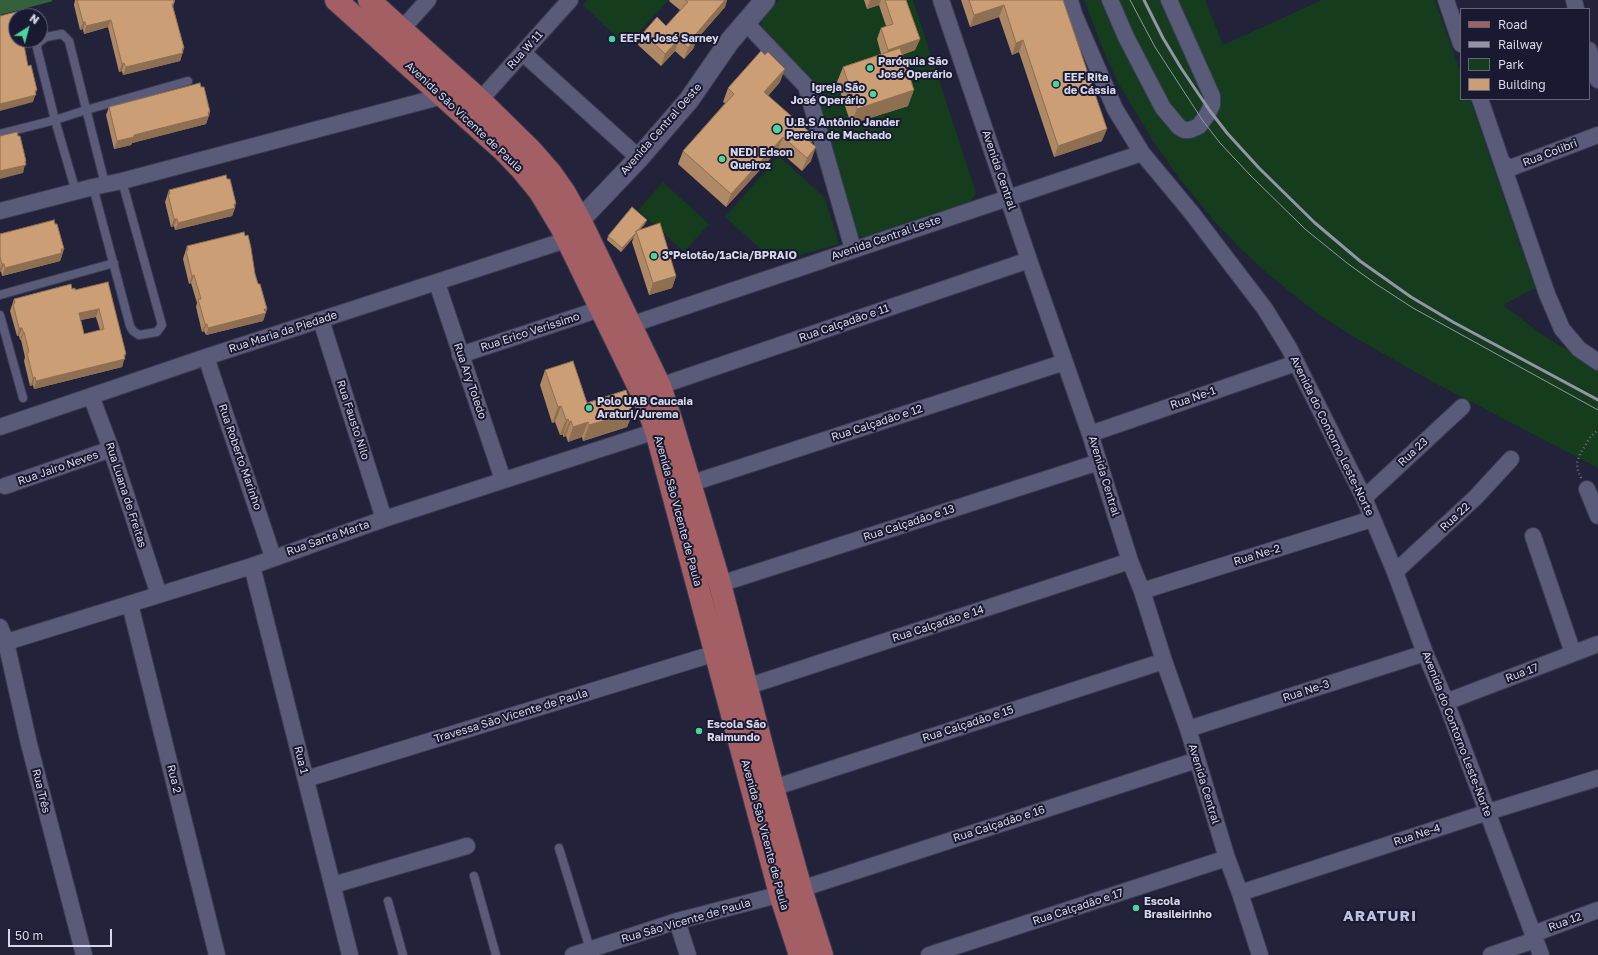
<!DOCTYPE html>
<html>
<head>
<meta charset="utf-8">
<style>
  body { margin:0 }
  #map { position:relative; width:1598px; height:955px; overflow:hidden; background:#22223b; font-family:"Golos Text",sans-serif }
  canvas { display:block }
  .legend { position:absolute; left:1460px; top:8px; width:130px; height:92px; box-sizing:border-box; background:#191931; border:1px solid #65657a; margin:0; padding:5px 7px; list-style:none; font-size:12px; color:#d6d7e8 }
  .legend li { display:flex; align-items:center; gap:8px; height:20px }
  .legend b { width:20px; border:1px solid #65657a }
  .north { position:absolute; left:8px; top:8px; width:40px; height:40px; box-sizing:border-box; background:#191931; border:1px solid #65657a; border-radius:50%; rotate:36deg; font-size:11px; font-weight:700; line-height:16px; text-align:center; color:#d6d7e8 }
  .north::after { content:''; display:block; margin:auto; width:14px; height:18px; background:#4bd49b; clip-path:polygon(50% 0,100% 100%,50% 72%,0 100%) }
  .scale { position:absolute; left:8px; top:929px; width:104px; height:18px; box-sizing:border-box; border:2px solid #d6d7e8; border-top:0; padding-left:5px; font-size:12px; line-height:14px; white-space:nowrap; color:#d6d7e8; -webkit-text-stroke:3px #191931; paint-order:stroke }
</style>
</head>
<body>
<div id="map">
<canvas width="1598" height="955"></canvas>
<ul class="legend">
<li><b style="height:5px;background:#a35f63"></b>Road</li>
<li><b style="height:5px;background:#9494a8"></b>Railway</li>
<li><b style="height:11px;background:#143c1d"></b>Park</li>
<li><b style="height:11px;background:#cb9e75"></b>Building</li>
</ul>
<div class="north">N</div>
<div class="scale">50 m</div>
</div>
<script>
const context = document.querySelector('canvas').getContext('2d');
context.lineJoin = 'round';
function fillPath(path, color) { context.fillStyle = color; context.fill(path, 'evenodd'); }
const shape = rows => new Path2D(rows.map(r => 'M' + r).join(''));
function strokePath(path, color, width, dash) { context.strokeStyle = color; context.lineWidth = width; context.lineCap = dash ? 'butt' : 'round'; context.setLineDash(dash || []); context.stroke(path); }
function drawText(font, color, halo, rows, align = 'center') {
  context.font = font + ' "Golos Text",sans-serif'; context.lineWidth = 4; context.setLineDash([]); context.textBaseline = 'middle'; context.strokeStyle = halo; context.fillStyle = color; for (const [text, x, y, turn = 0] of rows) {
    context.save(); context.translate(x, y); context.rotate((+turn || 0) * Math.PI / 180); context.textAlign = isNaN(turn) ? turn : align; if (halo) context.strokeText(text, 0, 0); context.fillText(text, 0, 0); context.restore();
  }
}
const green = shape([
  [587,0,669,0,626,46,583,5],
  [779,0,913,0,976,193,970,203,865,239,854,233,810,79,762,30,762,19],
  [1084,0,1205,0,1223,45,1322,0,1435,0,1461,74,1461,99,1470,99,1535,288,1503,305,1544,336,1598,368,1598,468,1433,382,1359,340,1319,315,1269,275,1239,247,1215,222,1179,178,1153,141,1117,81,1102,47],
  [779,156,825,198,839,244,775,262,725,217],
  [663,182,709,224,684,252,638,210]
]);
const forest = shape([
  [0,0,51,0,53,1,0,15]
]);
const path = shape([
  [1581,478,1578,471,1577,463,1580,454,1591,436,1598,430]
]);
const service = shape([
  [0,134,55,120,86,110,188,81],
  [93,187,130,326,133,331,139,335,157,332,162,325,122,181],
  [76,192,55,120,37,48,38,43,46,37,62,34,69,41,105,184],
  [0,295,114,263],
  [0,315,23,398],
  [559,848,590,949],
  [474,876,496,955],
  [388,901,403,955]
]);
const minor = shape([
  [941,0,1029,260,1090,434,1130,561,1142,591,1164,661,1188,729,1227,858,1240,893,1260,955],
  [1070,0,1074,14,1115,109,1142,153,1191,212,1265,309,1289,348,1364,498,1395,572,1425,653,1446,702,1541,955],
  [1110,0,1126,37,1163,108,1179,127,1184,130,1190,130,1199,126,1207,115,1212,105,1212,96,1169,0],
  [1446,0,1461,44],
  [1574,0,1576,9],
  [745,22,806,86,853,249],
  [402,29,428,0],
  [1589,50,1598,80],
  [523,53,639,158],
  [1480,99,1547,294,1562,329,1579,349,1598,362],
  [480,100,570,0],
  [1502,163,1509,167,1513,167,1598,135],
  [0,211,93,187,122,181,443,96],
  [437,283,503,480],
  [321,320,384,519],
  [630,325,1142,153],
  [460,355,600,309],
  [206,357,273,557],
  [660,386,1029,260],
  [91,396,111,449,159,595],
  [0,427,206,357,566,240],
  [1090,434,1296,363],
  [689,484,1065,362],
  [5,486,111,449],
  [1587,489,1598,516],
  [1364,498,1462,407],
  [1533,536,1573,653],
  [252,566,350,955],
  [1395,572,1476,497,1511,459],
  [720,584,1099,462],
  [1142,591,1372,519],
  [130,604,217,955],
  [0,627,6,642,29,744,84,955],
  [0,644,252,566,384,519,656,431],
  [746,687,1130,561],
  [1446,702,1598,644],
  [1188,729,1425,653],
  [306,779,716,653],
  [773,788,1164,661],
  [333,885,467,846],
  [1240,893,1488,812,1598,778],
  [677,921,688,955],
  [1533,934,1598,910],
  [573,955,677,921,801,889,1197,760],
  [929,955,1227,858],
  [1491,955,1535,940]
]);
const tertiary = shape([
  [566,225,580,220,639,158,689,100,729,42,765,0]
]);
const primary = shape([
  [336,0,503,150,522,170,540,192,561,227,643,396,656,431,780,894,800,955],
  [369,0,480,100,530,149,551,173,565,193,580,220,660,386,672,423,720,584,773,788,801,889,822,955]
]);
const tram = shape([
  [1130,0,1155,47,1203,121,1220,143,1250,175,1305,229,1347,263,1376,284,1413,308,1598,410]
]);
const rail = shape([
  [1144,0,1163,38,1181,68,1210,111,1227,133,1259,168,1315,223,1360,261,1411,297,1453,322,1598,400]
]);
const wall = shape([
  [75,0,175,0,173,7,184,48,180,61,123,75,122,71,119,72,108,27,84,34,83,29,80,30,74,5],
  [670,0,727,0,725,7,697,39,693,49,684,59,675,51,661,66,638,45,643,33,666,26,680,10,669,1],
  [864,0,906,0,920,39,915,50,902,55,908,106,851,124,837,82,843,67,881,54,877,39,881,28,886,26,879,5,867,9],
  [961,0,1063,0,1102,141,1054,157,1019,52,1012,55,999,17,970,27],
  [780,82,768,96,814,136,811,143,811,161,802,171,778,150,726,207,678,164,683,151,725,103,723,102,728,88],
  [109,107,210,112,206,124,132,143,131,145,114,149,106,115],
  [169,190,235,208,232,216,175,230,174,226,171,227,165,202],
  [55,224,64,249,60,261,2,276,1,271,0,272,0,234],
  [645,224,640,229,676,276,672,288,649,295,632,242,634,237,621,252,607,240,608,236],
  [187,246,255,274,267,309,263,321,206,335,204,331,202,332,196,307,197,303,191,283,189,284,183,259],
  [108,282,124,358,122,367,34,389,33,385,30,386,24,361,25,357,21,340,20,340,19,336,17,336,10,311,14,299,72,289,75,290],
  [96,317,100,330,84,334,81,320],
  [545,370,587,403,633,412,627,427,583,441,582,437,568,442,566,436,563,437,563,435,560,435,555,422,552,423,540,385]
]);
const shadedWall = shape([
  [725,0,727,0,725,7,697,39,693,49,684,59,688,48,695,35],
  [870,0,881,0,879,5,867,9],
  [1004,5,999,17,970,27,974,15],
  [111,20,108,27,84,34,86,26],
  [83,22,85,22,83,29,80,30],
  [679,39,675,51,661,66,665,54],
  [920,39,915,50,883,61,888,50],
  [1023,40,1019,52,1012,55,1016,43],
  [184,48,180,61,123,75,126,67],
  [124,63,122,71,119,72,122,64],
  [785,69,780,82,760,105,764,92],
  [37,90,33,102,0,111,0,104],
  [914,90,908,106,851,124,857,109],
  [210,112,206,124,132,143,131,145,114,149,117,141,134,135],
  [1107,129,1102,141,1054,157,1058,146],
  [814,136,809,149,809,141],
  [783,137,778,150,726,207,731,194],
  [816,147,811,161,802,171,807,158],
  [25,161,26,161,23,173,0,179,0,171],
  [236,204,232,216,175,230,178,223],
  [174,219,177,219,174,226,171,227],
  [647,220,645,224,637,233,637,232],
  [636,233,634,237,621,252,622,248],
  [64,249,60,261,2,276,5,268],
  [2,264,4,264,1,271,0,272,0,269],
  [194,275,191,283,189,284,192,276],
  [676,276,672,288,649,295,653,283],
  [99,309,96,317,76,321,79,313],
  [267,309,263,321,206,335,208,328],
  [205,324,207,324,204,331,202,332],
  [19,328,22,328,19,336,17,336],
  [23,332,24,332,21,340,20,340],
  [126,354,122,367,34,389,36,381],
  [35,377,33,385,30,386,33,378],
  [561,406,555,422,552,423,558,407],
  [633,412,627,427,583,441,589,425],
  [568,419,563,435,560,435,566,420],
  [571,421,566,436,563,437,569,422],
  [588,422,582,437,568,442,573,427]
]);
const building = shape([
  [77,0,174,0,174,3,172,4,184,48,182,49,183,53,126,67,124,63,122,64,111,20,86,26,85,22,83,22,77,0],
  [685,0,725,0,695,35,697,37,688,48,679,39,665,54,643,33,657,17,666,26,688,2,685,0],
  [885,0,906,0,920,39,888,50,881,28,893,24,885,0],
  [969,0,1063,0,1107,129,1058,146,1023,40,1016,43,1004,5,974,15,969,0],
  [16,12,17,16,20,15,20,16,16,16,16,40,26,40,24,41,25,45,24,45,28,66,31,65,37,90,35,91,36,95,0,104,0,16,16,12],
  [900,48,914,90,857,109,843,67,900,48],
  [761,51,765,55,768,52,785,69,764,92,814,136,809,141,816,147,807,158,783,137,731,194,683,151,734,94,728,88,761,51],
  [200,83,201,87,204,87,210,112,208,112,209,116,134,135,134,137,117,141,109,107,200,83],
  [17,132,18,136,20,136,26,161,25,161,26,165,0,171,0,136,17,132],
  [226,175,227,179,230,179,236,204,234,204,235,208,178,223,177,219,174,219,168,194,170,194,169,190,226,175],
  [632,207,647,220,638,230,636,231,636,233,622,248,608,236,632,207],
  [54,220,55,224,57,224,64,249,61,249,62,253,5,268,4,264,2,264,0,257,0,234,54,220],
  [660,223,676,276,653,283,636,231,660,223],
  [244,232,245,236,248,235,251,248,255,274,258,284,260,284,267,309,264,309,266,313,208,328,207,324,205,324,198,299,201,299,194,275,192,276,186,251,188,250,187,246,244,232],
  [108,282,126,354,124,355,125,359,36,381,35,377,33,378,27,353,29,352,24,332,23,332,22,328,19,328,13,304,15,303,14,299,71,284,72,289,75,288,75,290,108,282],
  [99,309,104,329,84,334,79,313,99,309],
  [573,361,587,403,626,390,633,412,589,425,588,422,573,427,571,421,569,422,568,419,566,420,561,406,558,407,545,370,573,361]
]);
const markers = [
  [612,39,4,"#4bd49b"],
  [870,68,4,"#4bd49b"],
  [1056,84,4,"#4bd49b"],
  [873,94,4,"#4bd49b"],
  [777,129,5,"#4bd49b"],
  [722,159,4,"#4bd49b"],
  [654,256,4,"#4bd49b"],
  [589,408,4,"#4bd49b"],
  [699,731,4,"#4bd49b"],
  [1136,908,4,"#4bd49b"]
];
const poiNames = [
  ["EEFM José Sarney",620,39],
  ["Paróquia São",878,62],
  ["José Operário",878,75],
  ["EEF Rita",1064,78],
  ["de Cássia",1064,91],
  ["Igreja São",865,88,"right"],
  ["José Operário",865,101,"right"],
  ["U.B.S Antônio Jander",786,123],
  ["Pereira de Machado",786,136],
  ["NEDI Edson",730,153],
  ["Queiroz",730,166],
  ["3ºPelotão/1ªCia/BPRAIO",662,256],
  ["Polo UAB Caucaia",597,402],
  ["Araturi/Jurema",597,415],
  ["Escola São",707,725],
  ["Raimundo",707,738],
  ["Escola",1144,902],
  ["Brasileirinho",1144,915]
];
const streetNames = [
  ["Rua W 11",525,50,-48],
  ["Avenida São Vicente de Paula",464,117,43],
  ["Avenida Central Oeste",661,129,-49],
  ["Rua Colibri",1550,153,-21],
  ["Avenida Central",999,170,71],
  ["Avenida Central Leste",886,238,-19],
  ["Rua Calçadão e 11",844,323,-19],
  ["Rua Maria da Piedade",283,332,-18],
  ["Rua Erico Verissimo",530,332,-18],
  ["Rua Ary Toledo",470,381,71],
  ["Rua Ne-1",1193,398,-19],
  ["Rua Fausto Nilo",353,420,72],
  ["Rua Calçadão e 12",877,423,-18],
  ["Avenida do Contorno Leste-Norte",1332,436,64],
  ["Rua 23",1413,452,-43],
  ["Rua Roberto Marinho",240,457,71],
  ["Rua Jairo Neves",58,468,-19],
  ["Avenida Central",1104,476,73],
  ["Rua Luana de Freitas",126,495,72],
  ["Avenida São Vicente de Paula",678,511,75],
  ["Rua 22",1455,517,-43],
  ["Rua Calçadão e 13",909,523,-18],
  ["Rua Santa Marta",328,538,-19],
  ["Rua Ne-2",1257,555,-17],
  ["Rua Calçadão e 14",938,624,-18],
  ["Rua 17",1522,673,-21],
  ["Rua Ne-3",1306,691,-18],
  ["Travessa São Vicente de Paula",511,716,-17],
  ["Rua Calçadão e 15",968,724,-18],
  ["Avenida do Contorno Leste-Norte",1457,734,69],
  ["Rua 1",301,760,76],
  ["Rua 2",174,779,76],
  ["Avenida Central",1204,784,73],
  ["Rua Três",41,791,76],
  ["Rua Calçadão e 16",999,824,-18],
  ["Avenida São Vicente de Paula",765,835,75],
  ["Rua Ne-4",1417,835,-18],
  ["Rua Calçadão e 17",1078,907,-18],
  ["Rua São Vicente de Paula",686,921,-16],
  ["Rua 12",1565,922,-20]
];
const districtNames = [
  ["ARATURI",1380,916]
];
fillPath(green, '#143c1d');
fillPath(forest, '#34603b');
strokePath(service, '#3c3c52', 10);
strokePath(minor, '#3c3c52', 18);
strokePath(tertiary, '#3c3c52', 22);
strokePath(primary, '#3c3c52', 24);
strokePath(path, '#6c6c82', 2.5, [1, 3]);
strokePath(service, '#595b78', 8);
strokePath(minor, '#595b78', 16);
strokePath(tertiary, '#595b78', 20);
strokePath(primary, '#a35f63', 22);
strokePath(tram, '#9494a8', 1);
strokePath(rail, '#9494a8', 3);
fillPath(wall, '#af8865');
fillPath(shadedWall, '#8e6f52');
fillPath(building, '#cb9e75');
strokePath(building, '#8e6f52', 1);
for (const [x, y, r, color] of markers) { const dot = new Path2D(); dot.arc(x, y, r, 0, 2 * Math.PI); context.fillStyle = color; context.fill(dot); strokePath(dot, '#191931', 1.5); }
drawText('bold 11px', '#d6d7e8', '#191931', poiNames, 'left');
drawText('11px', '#d6d7e8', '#191931', streetNames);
context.letterSpacing = '1px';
drawText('bold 15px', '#bec0e1', '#191931', districtNames);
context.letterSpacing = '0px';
</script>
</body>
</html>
